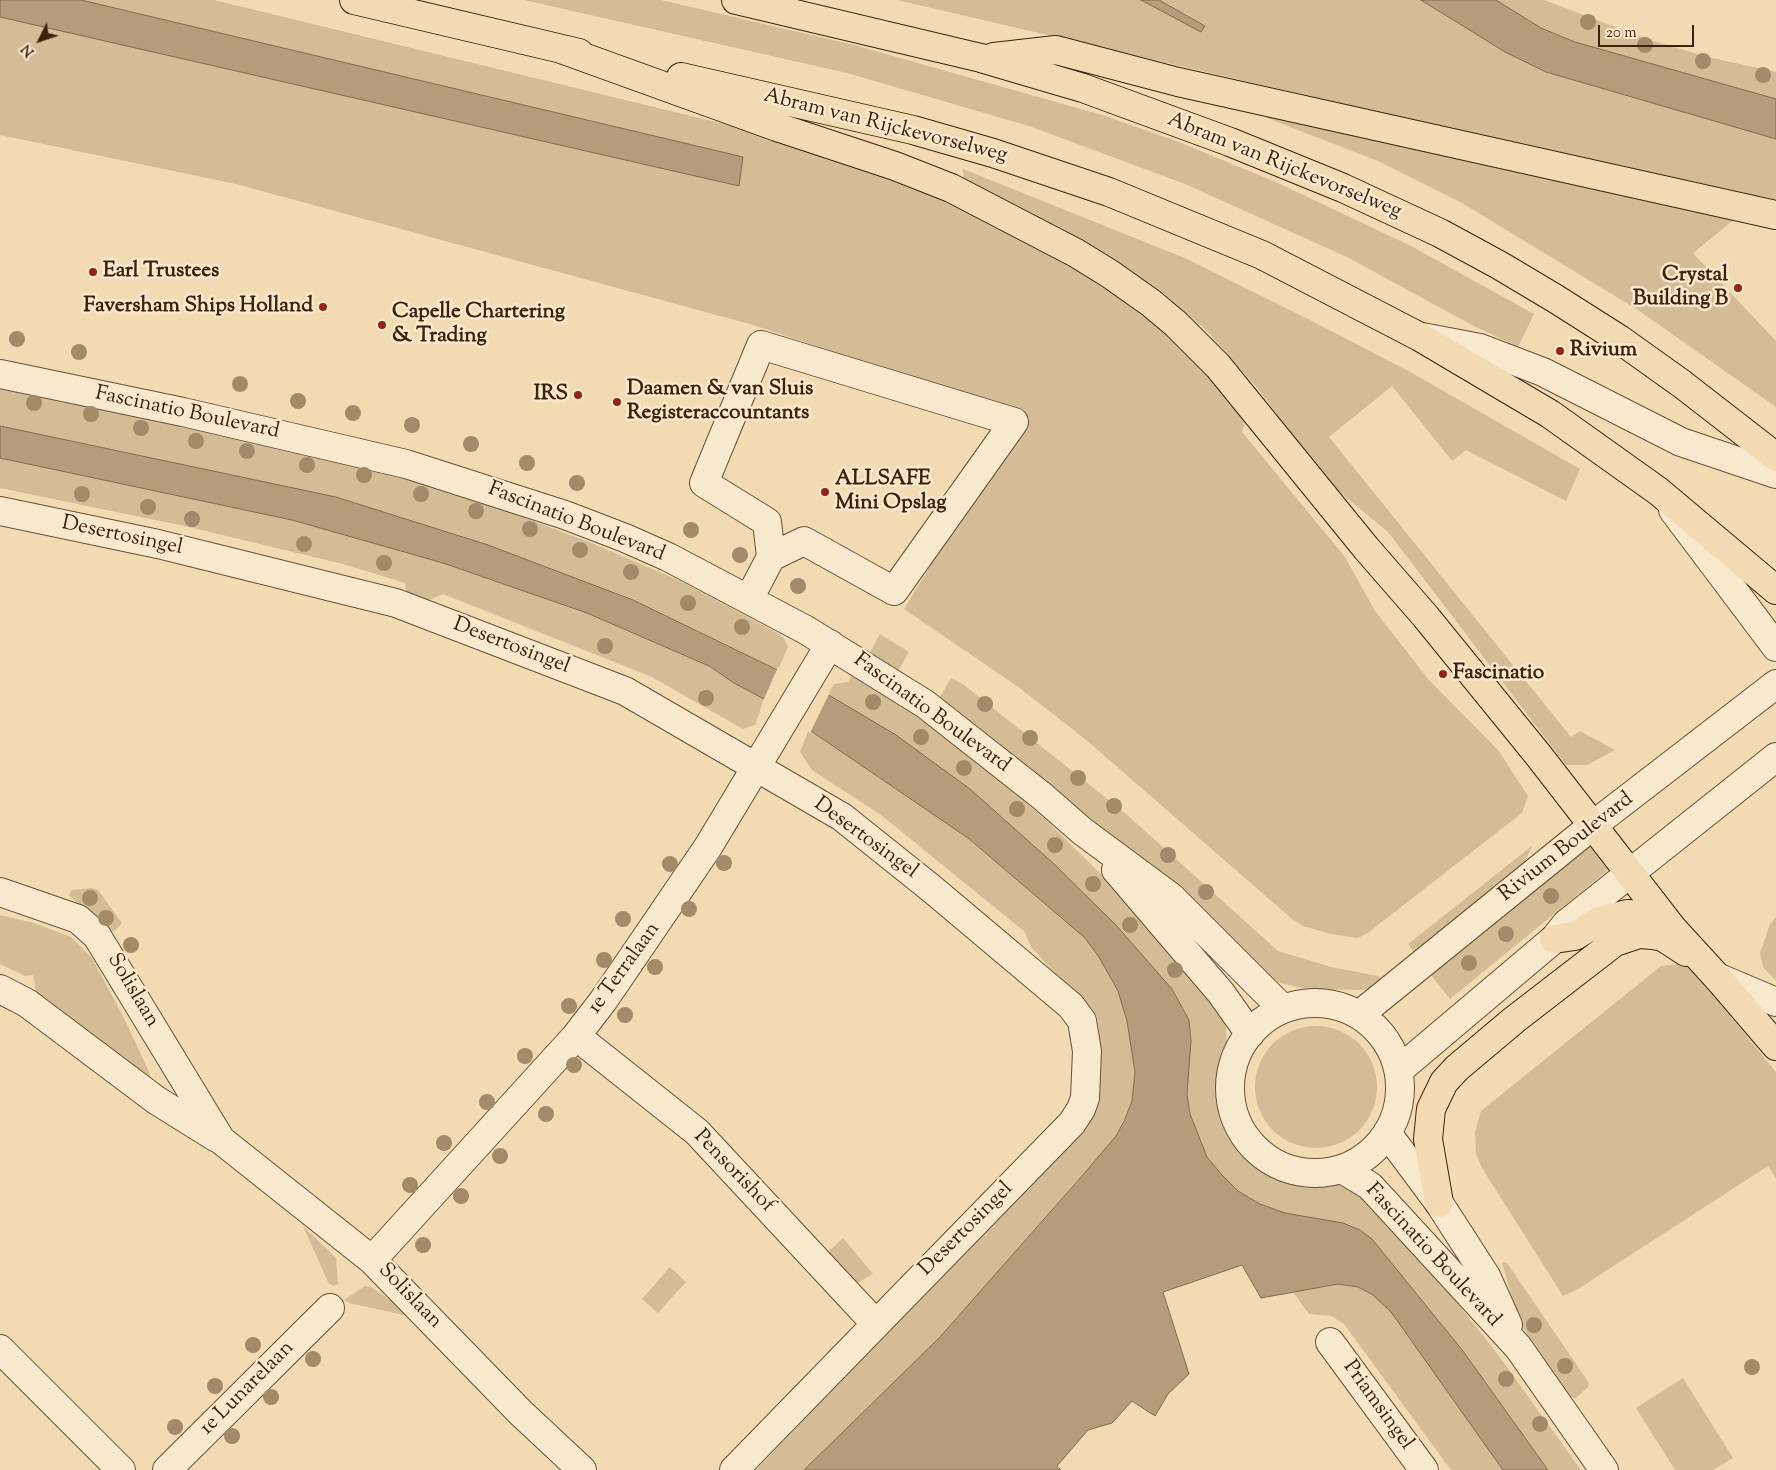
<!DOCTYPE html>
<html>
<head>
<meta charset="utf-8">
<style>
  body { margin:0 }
  #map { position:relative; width:1776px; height:1470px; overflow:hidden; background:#f2dbb3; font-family:"Sorts Mill Goudy",serif }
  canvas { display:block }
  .north { position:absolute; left:15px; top:15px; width:50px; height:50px; -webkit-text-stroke:4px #f7e8ce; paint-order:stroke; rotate:229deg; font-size:14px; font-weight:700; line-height:20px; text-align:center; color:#3e220a }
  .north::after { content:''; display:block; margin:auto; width:18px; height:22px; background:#3e220a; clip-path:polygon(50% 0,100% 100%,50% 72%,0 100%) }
  .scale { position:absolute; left:1598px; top:25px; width:96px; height:22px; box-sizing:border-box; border:2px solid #3e220a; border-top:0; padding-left:6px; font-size:15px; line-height:18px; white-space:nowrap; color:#3e220a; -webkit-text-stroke:4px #f7e8ce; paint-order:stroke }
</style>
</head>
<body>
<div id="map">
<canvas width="1776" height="1470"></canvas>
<div class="north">N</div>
<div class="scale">20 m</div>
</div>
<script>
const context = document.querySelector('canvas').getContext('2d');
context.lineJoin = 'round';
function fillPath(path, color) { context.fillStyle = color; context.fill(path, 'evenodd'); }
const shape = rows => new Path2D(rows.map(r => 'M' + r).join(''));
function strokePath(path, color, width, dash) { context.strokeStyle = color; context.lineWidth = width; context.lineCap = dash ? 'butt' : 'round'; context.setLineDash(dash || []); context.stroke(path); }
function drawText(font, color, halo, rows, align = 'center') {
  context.font = font + ' "Sorts Mill Goudy",serif'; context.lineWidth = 5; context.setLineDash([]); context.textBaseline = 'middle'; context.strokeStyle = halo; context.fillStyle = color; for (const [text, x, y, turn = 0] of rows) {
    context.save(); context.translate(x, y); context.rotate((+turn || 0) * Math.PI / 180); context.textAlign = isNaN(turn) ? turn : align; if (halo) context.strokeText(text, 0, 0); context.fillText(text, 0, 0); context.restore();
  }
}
const green = shape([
  [81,0,214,0,728,125,861,164,925,188,1071,260,1173,332,1246,417,1242,432,1345,557,1375,611,1429,680,1498,750,1528,796,1522,813,1369,932,1358,938,1331,934,1303,926,1291,918,1085,739,1017,686,904,609,1021,417,931,384,753,325,236,184,0,135,0,17,738,186,743,157],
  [524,0,661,0,854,45,1102,115,1179,142,1278,183,1411,246,1534,314,1518,347,1472,325,1347,257,1185,184,1029,126,847,73],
  [897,0,1141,0,1201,32,1204,25,1159,0,1421,0,1505,52,1546,72,1776,139,1776,207,1479,140,1344,104],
  [1496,0,1544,0,1650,40,1708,57,1776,72,1776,99,1575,42,1541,28],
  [1262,109,1736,218,1693,253,1776,341,1776,407,1638,310,1462,203,1378,161,1267,118],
  [963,169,1187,259,1312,321,1412,373,1580,469,1566,501,1466,450,1452,461,1392,386,1329,437,1571,737,1580,731,1615,750,1587,765,1566,765,1388,532,1325,480,1258,389,1206,330,1162,292,1109,257,1059,228,964,182],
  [0,387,287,448,399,477,504,510,594,544,680,581,772,630,784,638,788,647,778,670,633,600,336,497,0,426],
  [0,458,292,520,443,563,587,613,709,666,734,683,764,699,755,725,743,729,652,677,443,594,427,601,406,592,405,583,343,564,189,527,0,488],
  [880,634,909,652,898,671,869,654],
  [852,675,919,718,1009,787,1048,822,1124,897,1221,1014,1226,1027,1227,1045,1222,1073,1222,1100,1224,1111,1239,1142,1260,1165,1275,1174,1306,1182,1337,1184,1355,1189,1388,1216,1496,1352,1581,1470,1548,1470,1463,1351,1372,1239,1360,1230,1343,1223,1285,1213,1260,1204,1238,1191,1222,1175,1207,1157,1190,1114,1187,1094,1189,1020,1172,989,1115,924,1053,863,970,789,828,694,834,684,848,682],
  [951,678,964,685,1125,813,1278,951,1331,967,1378,976,1383,981,1372,988,1360,990,1307,989,1280,983,1270,976,1082,811,940,697],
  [809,729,968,838,1085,938,1099,957,1118,991,1127,1021,1135,1072,1132,1101,1116,1136,940,1337,804,1470,756,1470,1080,1129,1097,1102,1099,1029,1097,1018,1031,947,1025,932,881,815,812,770,800,752],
  [1587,843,1608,870,1450,999,1427,970],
  [1532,846,1522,869,1417,956,1408,944],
  [92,888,98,890,122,923,116,930,108,933,69,895,72,890],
  [0,915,34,923,71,937,92,958,125,1020,150,1074,149,1080,43,1000,36,992,33,975,25,976,0,964],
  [1776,917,1776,981,1763,967,1760,953,1770,924],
  [1681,964,1694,972,1776,1072,1776,1178,1768,1166,1578,1289,1563,1296,1482,1168,1476,1154,1475,1133,1481,1111,1661,966],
  '1255 1087a61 61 0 1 1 122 0a61 61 0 1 1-122 0Z',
  [303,1226,336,1258,338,1284,334,1286,329,1284],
  [843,1238,873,1274,845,1290,819,1260],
  [1502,1262,1507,1263,1589,1383,1588,1387,1576,1398,1570,1397,1518,1320],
  [670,1267,686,1282,658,1313,642,1299],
  [1338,1284,1358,1287,1373,1295,1391,1311,1503,1470,1451,1470,1344,1324,1331,1316,1309,1314,1293,1292],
  [365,1286,371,1287,410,1313,413,1317,349,1303,344,1300],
  [1683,1378,1733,1458,1713,1470,1675,1470,1636,1408]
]);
const water = shape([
  [0,0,81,0,743,157,739,186,0,17,0,0],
  [1141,0,1159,0,1205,26,1201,32,1141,0],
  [1421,0,1496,0,1541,28,1575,42,1776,99,1776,139,1546,72,1505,52,1421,0],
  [0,426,336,497,488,545,633,600,827,694,896,735,970,789,1053,863,1115,924,1172,989,1189,1020,1191,1041,1187,1094,1190,1114,1207,1157,1222,1175,1238,1191,1260,1204,1285,1213,1343,1223,1360,1230,1372,1239,1463,1351,1548,1470,1503,1470,1391,1312,1373,1295,1358,1287,1338,1284,1261,1298,1242,1265,1163,1292,1189,1374,1168,1394,1155,1416,1132,1401,1112,1423,1088,1430,1057,1466,1061,1470,804,1470,940,1337,1081,1177,1116,1136,1124,1121,1132,1101,1135,1072,1127,1021,1118,991,1099,957,1085,938,968,838,764,699,734,683,709,666,587,613,443,563,292,520,0,458,0,426]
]);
const pier = shape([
  [778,667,830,692,810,733,763,701]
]);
const minor = shape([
  [1422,337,1480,348,1543,372,1681,442,1776,474],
  [0,374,183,412,406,464,565,515,625,538,668,557,806,630,925,704,1042,796,1082,831,1171,897,1283,1009],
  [1673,510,1776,647],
  [0,511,158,544,396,603,625,691,842,817,932,889,1071,1006,1082,1021,1087,1051,1085,1098,1081,1109,1072,1123,734,1470],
  [749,599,771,557,767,522,704,483,761,345,1014,422,894,591,804,541,771,557],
  [1116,870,1221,993,1250,1034],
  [0,892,78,919,97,936,221,1140,372,1260,521,1413,582,1470],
  [1717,977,1776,1002],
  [0,989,27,1003,156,1100,217,1138],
  '1230 1088a85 85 0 1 1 170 0a85 85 0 1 1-170 0Z',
  [1359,1015,1592,826,1776,684],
  [576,1036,697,1132,875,1323],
  [1399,1070,1554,939,1566,924,1776,757],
  [1387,1133,1439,1203,1486,1276,1508,1325],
  [1342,1169,1370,1186,1518,1347,1604,1470],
  [372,1260,576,1036,603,1001,708,847,830,644],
  [1330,1342,1424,1470],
  [0,1349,121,1470],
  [167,1470,330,1308]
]);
const highway = shape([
  [354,0,579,53],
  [736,0,981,58,1083,88,1230,142,1343,188,1440,233,1499,265,1556,299,1619,339,1682,384,1776,457],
  [561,49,777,127,895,166,951,188,1076,253,1110,274,1151,303,1176,324,1218,366,1366,548,1426,617,1539,756,1673,929,1717,977,1776,1046],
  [994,57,1056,50,1178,82,1776,215],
  [681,77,913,130,993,153,1109,192,1262,255,1420,337,1550,414,1658,491,1776,590],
  [1554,939,1575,936,1599,921,1627,914,1644,915,1671,928],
  [1439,1203,1428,1139,1431,1109,1444,1082,1457,1068,1514,1020,1615,942,1639,934,1653,935,1663,937,1686,952]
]);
const trees = [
  [1588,22],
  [1645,45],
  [1703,61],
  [1763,75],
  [17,339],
  [79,352],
  [240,384],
  [298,401],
  [34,403],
  [353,413],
  [91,414],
  [412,425],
  [141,428],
  [196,441],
  [471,444],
  [247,451],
  [527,463],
  [307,465],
  [364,475],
  [577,483],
  [82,494],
  [421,494],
  [148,507],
  [476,511],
  [192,519],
  [530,529],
  [691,530],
  [304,544],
  [580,550],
  [740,555],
  [384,563],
  [631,572],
  [798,586],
  [688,603],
  [742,627],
  [605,646],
  [706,698],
  [873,702],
  [985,704],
  [921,737],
  [1030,738],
  [964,768],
  [1078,778],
  [1114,806],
  [1017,809],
  [1055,845],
  [1168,855],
  [724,863],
  [670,864],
  [1093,884],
  [1206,892],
  [1551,896],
  [90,898],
  [689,909],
  [106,918],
  [623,919],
  [1130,925],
  [1506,934],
  [131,945],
  [604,960],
  [1469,963],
  [655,967],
  [1175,970],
  [569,1006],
  [625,1015],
  [525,1056],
  [574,1065],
  [487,1102],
  [546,1114],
  [444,1143],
  [500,1156],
  [410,1185],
  [461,1196],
  [423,1245],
  [1534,1325],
  [253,1345],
  [313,1359],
  [1565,1366],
  [1752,1367],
  [1506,1379],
  [215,1386],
  [271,1397],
  [1540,1424],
  [175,1427],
  [232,1436]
];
const markers = [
  [93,272,5,"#8f2418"],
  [1738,288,5,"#8f2418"],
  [323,307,5,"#8f2418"],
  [382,325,5,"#8f2418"],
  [1560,351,5,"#8f2418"],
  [578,395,5,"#8f2418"],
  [617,402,5,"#8f2418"],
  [825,492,5,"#8f2418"],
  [1443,674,5,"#8f2418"]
];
const streetNames = [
  ["Abram van Rijckevorselweg",885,127,14],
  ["Abram van Rijckevorselweg",1284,167,22],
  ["Fascinatio Boulevard",187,414,12],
  ["Fascinatio Boulevard",576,523,21],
  ["Desertosingel",122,537,12],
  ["Desertosingel",511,647,21],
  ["Fascinatio Boulevard",931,714,36],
  ["Desertosingel",865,839,36],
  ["Rivium Boulevard",1567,848,-38],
  ["1e Terralaan",625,969,-54],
  ["Solislaan",132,991,59],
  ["Pensorishof",733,1172,46],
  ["Desertosingel",967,1230,-45],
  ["Fascinatio Boulevard",1432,1256,47],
  ["Solislaan",409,1297,46],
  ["1e Lunarelaan",248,1389,-45],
  ["Priamsingel",1377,1406,54]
];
const poiNames = [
  ["Earl Trustees",103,272],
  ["Crystal",1728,276,"right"],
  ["Building B",1728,300,"right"],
  ["Faversham Ships Holland",313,307,"right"],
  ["Capelle Chartering",392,313],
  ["& Trading",392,337],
  ["Rivium",1570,351],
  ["Daamen & van Sluis",627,390],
  ["Registeraccountants",627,414],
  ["IRS",568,395,"right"],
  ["ALLSAFE",835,480],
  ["Mini Opslag",835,504],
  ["Fascinatio",1453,674]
];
fillPath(green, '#d3bc96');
fillPath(water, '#b59c7a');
strokePath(water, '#856b4d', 1);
fillPath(pier, '#f2dbb3');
strokePath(minor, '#6b5034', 30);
strokePath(highway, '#3e220a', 30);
strokePath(minor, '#f7e8ce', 28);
strokePath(highway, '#f2dbb3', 28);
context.fillStyle = '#a38a69';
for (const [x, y] of trees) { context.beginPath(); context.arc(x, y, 8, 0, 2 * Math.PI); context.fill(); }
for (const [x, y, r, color] of markers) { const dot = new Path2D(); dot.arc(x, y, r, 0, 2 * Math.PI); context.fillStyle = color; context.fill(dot); strokePath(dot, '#f7e8ce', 2); }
drawText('21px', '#3e220a', '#f7e8ce', streetNames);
drawText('bold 21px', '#3e220a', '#f7e8ce', poiNames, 'left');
</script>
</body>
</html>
